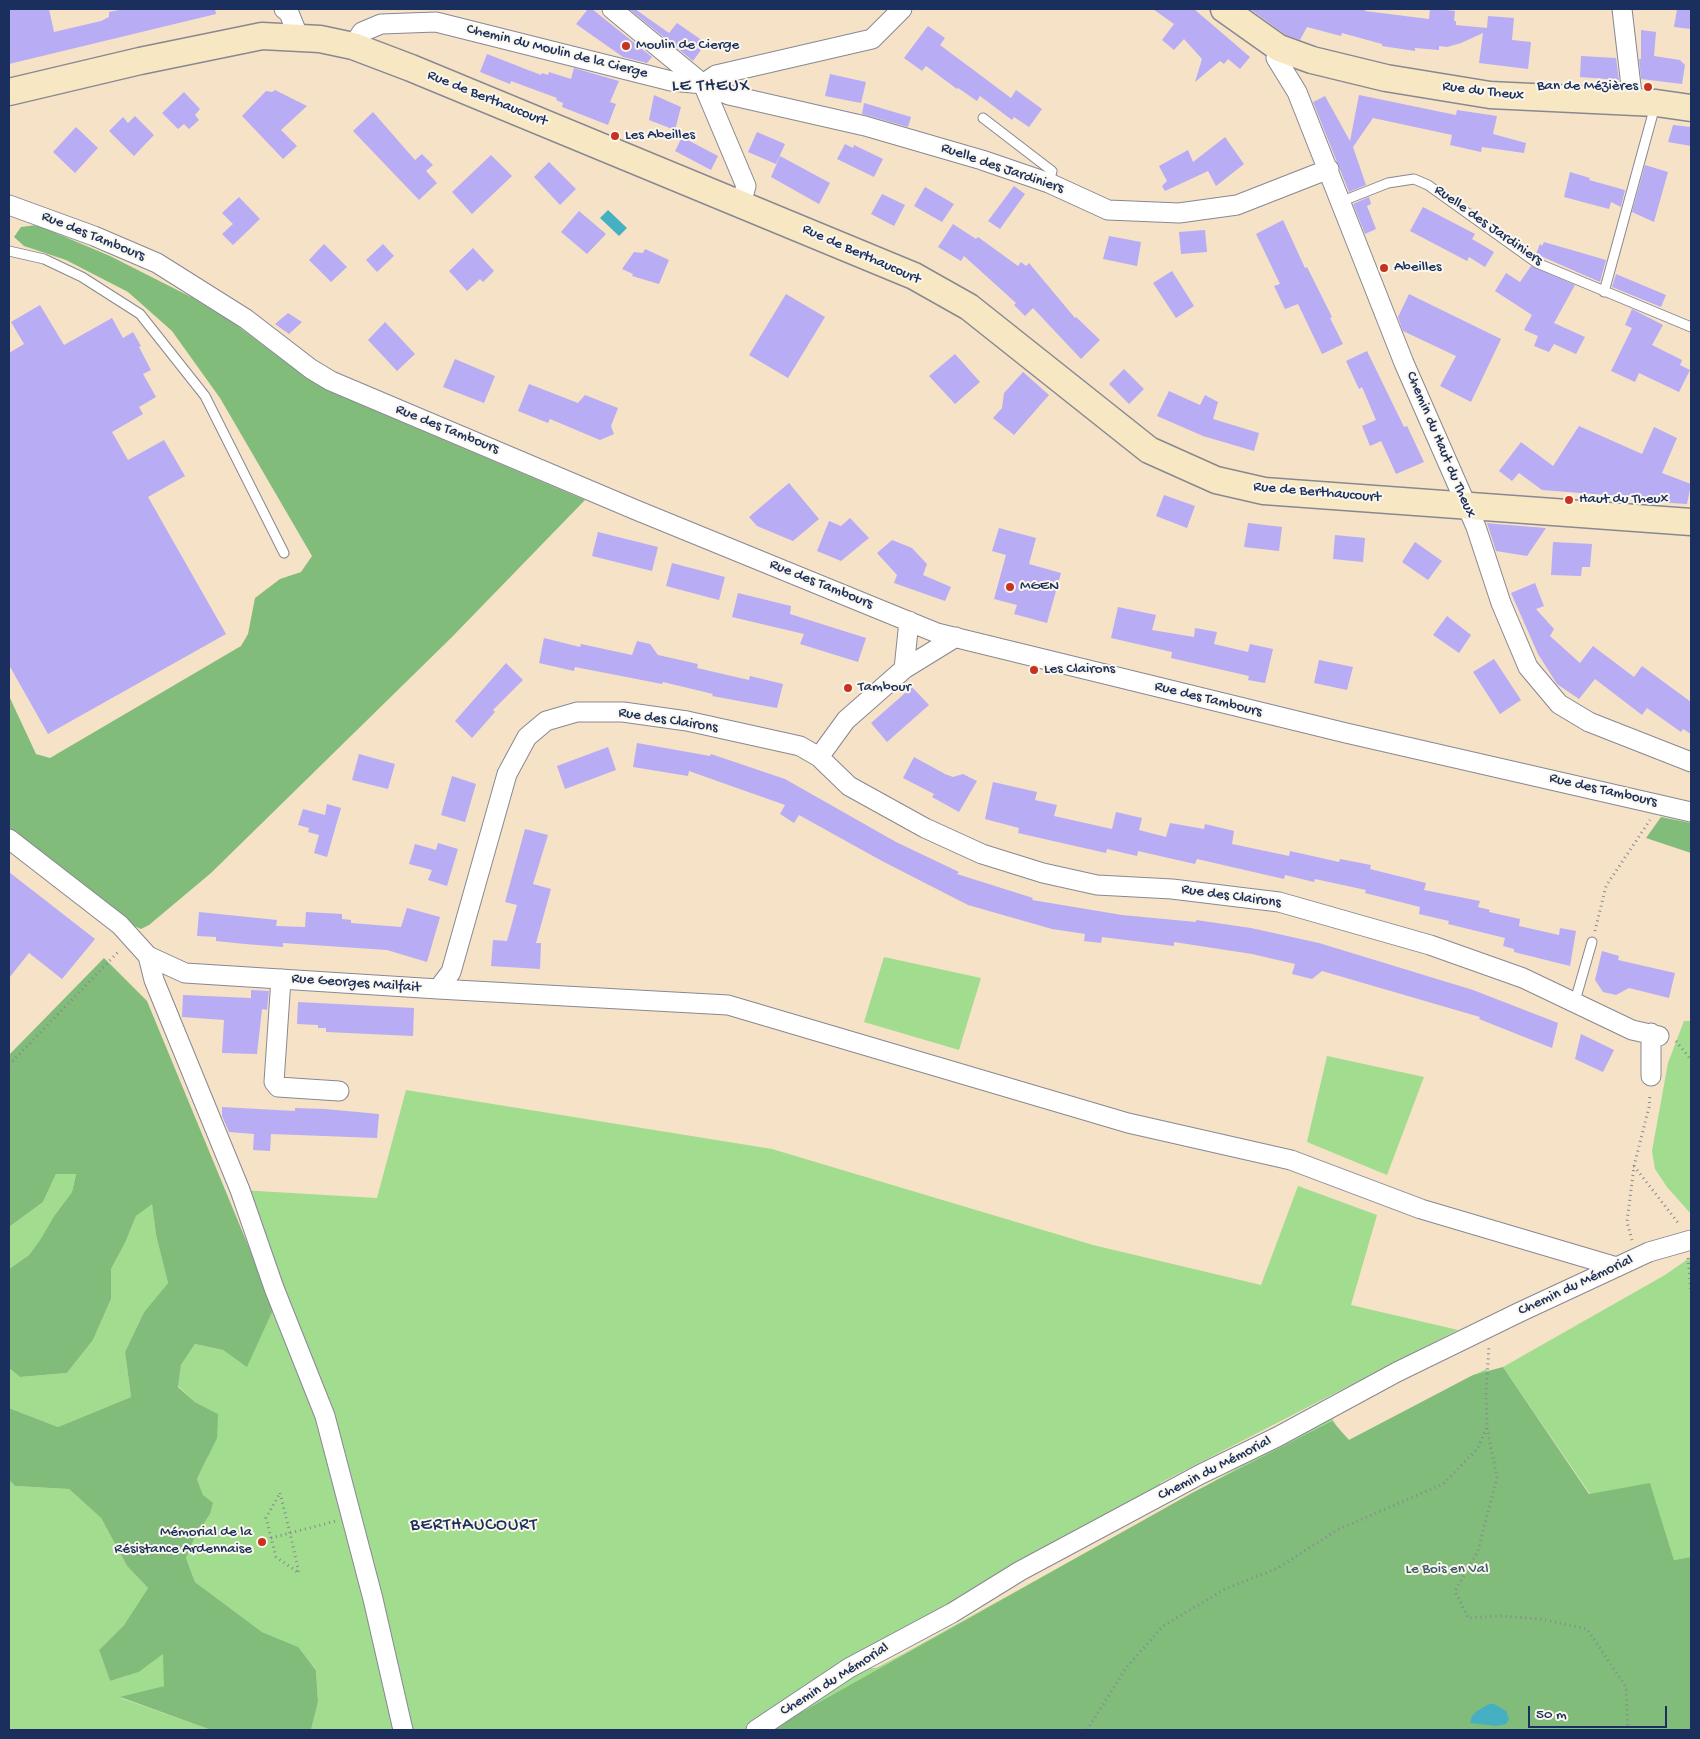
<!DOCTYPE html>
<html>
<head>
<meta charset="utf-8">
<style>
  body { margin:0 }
  #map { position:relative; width:1700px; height:1739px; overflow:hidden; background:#f5e2c7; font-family:"Gochi Hand",sans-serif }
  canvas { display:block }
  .frame { position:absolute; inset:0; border:10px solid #1b2f5e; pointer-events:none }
  .scale { position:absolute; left:1528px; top:1706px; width:139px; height:22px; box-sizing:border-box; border:2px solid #1b2f5e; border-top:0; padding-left:6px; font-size:15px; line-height:18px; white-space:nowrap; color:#1b2f5e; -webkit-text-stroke:4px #fbf7ec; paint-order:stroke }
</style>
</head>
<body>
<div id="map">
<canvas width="1700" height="1739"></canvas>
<div class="frame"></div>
<div class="scale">50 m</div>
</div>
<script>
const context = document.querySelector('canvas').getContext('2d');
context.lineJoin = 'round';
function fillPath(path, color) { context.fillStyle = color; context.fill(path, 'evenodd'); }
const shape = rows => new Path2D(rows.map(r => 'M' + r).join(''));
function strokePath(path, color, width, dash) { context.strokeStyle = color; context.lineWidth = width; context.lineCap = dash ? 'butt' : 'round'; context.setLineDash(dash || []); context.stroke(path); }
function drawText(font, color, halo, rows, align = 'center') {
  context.font = font + ' "Gochi Hand",sans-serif'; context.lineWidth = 4; context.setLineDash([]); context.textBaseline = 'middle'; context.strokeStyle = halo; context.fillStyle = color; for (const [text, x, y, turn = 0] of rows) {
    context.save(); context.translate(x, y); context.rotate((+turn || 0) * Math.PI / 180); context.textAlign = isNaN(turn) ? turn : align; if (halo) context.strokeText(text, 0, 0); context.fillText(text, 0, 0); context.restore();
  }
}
const green = shape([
  [884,957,981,978,959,1050,864,1022],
  [1684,1021,1690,1021,1691,1026,1691,1214,1667,1187,1655,1169,1652,1151,1668,1063],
  [1327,1056,1424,1077,1387,1175,1307,1142],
  [406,1090,772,1149,1093,1245,1261,1285,1298,1186,1377,1215,1351,1305,1458,1330,1160,1483,1168,1492,850,1668,876,1668,905,1653,1331,1416,1341,1434,1349,1440,1486,1369,1691,1730,311,1730,318,1702,316,1669,297,1647,262,1632,195,1582,186,1558,194,1539,210,1514,197,1479,207,1459,218,1414,195,1402,178,1386,181,1365,195,1344,223,1350,247,1366,274,1308,240,1190,377,1198],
  [76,1173,72,1192,54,1216,40,1240,29,1255,9,1269,9,1227,43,1202,56,1174],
  [152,1203,156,1235,168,1283,144,1312,125,1352,131,1397,58,1427,9,1408,9,1368,20,1377,67,1373,93,1340,111,1299,111,1269,125,1243,136,1216],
  [1688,1259,1691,1259,1691,1557,1674,1560,1650,1484,1590,1494,1503,1367,1665,1275],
  [9,1480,15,1486,69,1489,101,1518,127,1566,148,1588,124,1625,99,1650,110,1681,139,1672,164,1653,164,1686,121,1698,211,1730,9,1730]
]);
const forest = shape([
  [37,225,110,256,193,298,235,324,287,363,331,392,585,500,452,637,211,873,149,925,141,929,125,922,9,833,9,696,36,754,50,758,241,646,248,634,255,598,280,579,301,572,312,556,220,398,172,331,128,292,66,260,24,246,14,237,21,227],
  [1661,817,1691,823,1691,853,1646,838],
  [104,958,147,1001,274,1308,247,1367,223,1350,195,1344,181,1365,178,1387,195,1402,218,1414,217,1438,197,1479,203,1495,213,1503,210,1514,194,1539,186,1558,195,1582,262,1632,298,1647,316,1670,318,1702,311,1730,211,1730,120,1697,164,1686,163,1654,139,1672,110,1681,99,1650,124,1625,148,1588,127,1566,101,1518,69,1489,15,1486,9,1480,9,1408,58,1427,131,1397,125,1352,144,1312,168,1283,156,1235,152,1204,136,1216,125,1243,111,1269,111,1299,93,1340,67,1373,20,1377,9,1368,9,1269,29,1255,40,1240,54,1216,72,1192,76,1174,56,1174,43,1202,9,1227,9,1055],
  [1503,1367,1589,1494,1650,1483,1674,1560,1691,1557,1691,1730,770,1730,1192,1493,1332,1421,1349,1440,1473,1375]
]);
const water = shape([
  [608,210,627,228,619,236,600,218],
  [1489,1704,1494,1704,1506,1711,1509,1719,1506,1724,1497,1726,1470,1723,1472,1716,1477,1711]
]);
const building = shape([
  [9,9,49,9,54,32,101,21,109,17,109,12,124,9,215,9,216,14,9,64],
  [588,9,592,9,652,57,647,63,623,57,576,24],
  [629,9,635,9,669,33,677,23,706,43,693,61],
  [1153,9,1194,9,1250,57,1240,69,1228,59,1224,64,1220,61,1195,82,1202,59,1184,39,1174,50,1162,40,1174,24],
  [1250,9,1366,9,1365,11,1429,19,1430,9,1436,9,1455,11,1454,21,1456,21,1456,25,1487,28,1488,16,1514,18,1512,40,1531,42,1528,69,1479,63,1483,33,1461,43,1447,47,1439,46,1439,50,1415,48,1415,51,1382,46,1382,44,1342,33,1341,36,1307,27,1300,40,1286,35],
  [1677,9,1691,9,1691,29,1674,27],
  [928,26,945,38,940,45,1011,98,1016,90,1042,109,1029,127,1014,117,1012,120,980,96,977,101,958,88,957,89,926,66,922,71,904,58],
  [1641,30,1656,32,1654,56,1680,60,1685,65,1682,84,1641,79,1639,59,1641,59],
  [487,54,541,75,542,73,548,75,549,72,571,79,574,68,619,81,610,102,616,104,608,125,562,107,563,103,556,100,557,98,511,81,510,84,480,72],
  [1581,56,1616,58,1619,80,1580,77],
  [830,74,866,82,861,103,825,96],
  [275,90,307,106,281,130,297,146,283,159,242,116,266,91,272,92],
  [184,92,200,109,195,115,199,120,189,129,184,124,178,129,162,113],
  [654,95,681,107,675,130,649,120],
  [1359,95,1456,115,1457,110,1497,116,1493,134,1526,143,1524,153,1482,147,1481,152,1450,145,1452,135,1373,118,1353,147,1366,185,1349,192,1313,102,1325,96,1350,141],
  [864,103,911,117,908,127,862,114],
  [373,112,415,160,422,154,433,165,426,171,437,183,419,200,353,131],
  [135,116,154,135,134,156,109,131,123,117,128,123],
  [1673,125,1691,127,1691,146,1668,142],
  [76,127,98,148,75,173,53,152],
  [757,132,785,144,776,164,748,152],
  [682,137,718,156,711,170,675,151],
  [1225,137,1244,164,1216,186,1208,171,1165,191,1162,186,1167,181,1159,166,1188,150,1193,162],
  [845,144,853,148,854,145,883,159,874,177,837,159],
  [491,155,512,176,472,214,452,192],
  [780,156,830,183,819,204,771,177],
  [549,162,576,189,560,205,534,177],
  [1645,165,1668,172,1654,222,1632,212],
  [1570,172,1590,178,1589,180,1625,190,1621,207,1611,202,1609,209,1564,197],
  [1014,186,1025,194,1000,229,988,221],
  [925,187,954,204,942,222,914,206],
  [882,194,905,205,894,226,871,214],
  [239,197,260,219,233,245,222,234,233,224,222,213],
  [1369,197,1371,204,1367,206,1376,229,1365,234,1353,204],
  [1423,207,1475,234,1472,239,1494,252,1485,267,1469,257,1467,261,1410,231],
  [579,211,606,234,587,254,561,232],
  [1283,220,1305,268,1307,267,1332,317,1330,318,1343,344,1322,354,1298,304,1285,309,1274,286,1280,284,1256,234],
  [953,224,976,239,978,237,1018,266,1021,262,1026,266,1029,263,1075,318,1076,317,1100,340,1081,359,1033,308,1025,316,1014,305,1016,303,964,256,961,261,938,247],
  [1205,230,1207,252,1181,254,1179,232],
  [1109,236,1141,242,1137,266,1103,259],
  [1544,242,1606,260,1600,282,1536,254,1540,244,1542,246],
  [324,244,347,267,331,282,309,260],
  [383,244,394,256,377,272,366,260],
  [473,248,494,271,483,282,480,279,467,291,449,271],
  [645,249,669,260,659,284,632,276,633,274,622,269,634,252,643,253],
  [1531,266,1575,285,1554,323,1585,337,1576,354,1554,344,1549,352,1534,346,1538,336,1524,330,1532,315,1495,291,1506,273,1520,282],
  [1172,271,1194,306,1176,318,1153,283],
  [1616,274,1666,295,1661,307,1612,287],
  [786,294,825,317,788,378,749,355],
  [1409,294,1501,339,1471,402,1440,386,1456,356,1403,331,1398,317],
  [40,305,64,345,112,318,123,338,133,332,141,346,139,347,151,370,143,374,156,397,139,407,143,414,112,432,128,460,164,440,185,476,148,497,226,634,48,734,9,665,9,353,24,344,11,322],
  [1632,309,1663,325,1652,345,1682,360,1680,365,1690,370,1679,392,1639,373,1635,382,1611,371,1632,328,1625,325],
  [288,313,302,322,289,334,275,324],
  [385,322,415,354,397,371,368,340],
  [1367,351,1404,427,1407,426,1424,462,1396,474,1381,441,1370,446,1362,426,1376,420,1362,387,1359,389,1346,361],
  [955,354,980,382,955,404,929,376],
  [455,359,495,376,484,403,443,387],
  [1124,369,1144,389,1129,404,1109,384],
  [1023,372,1049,395,1014,435,993,418,1002,408,1004,393],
  [529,384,578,403,585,395,618,408,611,426,614,434,600,440,550,419,548,423,518,411],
  [1169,391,1200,405,1205,395,1218,402,1213,419,1259,433,1254,451,1203,436,1157,416],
  [1579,426,1642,454,1654,427,1677,438,1662,473,1691,484,1687,504,1642,501,1644,498,1542,490,1519,473,1512,481,1499,471,1521,442,1553,466],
  [789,483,819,519,793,541,757,526,749,517],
  [1164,495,1195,506,1187,528,1156,516],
  [850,518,869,538,841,561,817,551,829,521,841,526],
  [1248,523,1282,527,1279,551,1244,547],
  [1487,523,1496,524,1546,528,1527,556,1496,551],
  [999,528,1036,538,1029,564,1061,573,1047,623,1014,614,1017,605,994,599,1006,555,992,551],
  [598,532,658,547,652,571,592,556],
  [1335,535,1365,538,1363,562,1333,559],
  [892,540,912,548,927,564,923,575,951,587,945,601,894,583,897,575,877,553],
  [1415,542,1442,561,1428,580,1402,562],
  [1553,542,1592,544,1590,567,1582,567,1581,576,1551,575],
  [672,563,725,577,719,600,666,586],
  [1535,583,1544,606,1536,609,1554,629,1550,636,1580,663,1593,646,1634,677,1642,666,1691,702,1691,734,1683,729,1681,732,1647,708,1642,715,1595,679,1579,699,1557,684,1538,654,1511,593],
  [738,593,791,606,790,614,866,638,858,662,800,644,804,634,732,617],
  [1118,607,1156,615,1152,630,1194,637,1195,628,1217,632,1214,644,1248,652,1250,644,1273,649,1265,683,1248,680,1249,676,1171,658,1172,652,1111,638],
  [1447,616,1471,635,1459,653,1433,635],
  [544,638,580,647,581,644,632,655,637,641,650,644,658,655,698,664,697,668,749,680,750,676,783,684,777,708,712,696,713,694,663,682,662,684,575,667,574,671,539,663],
  [1494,659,1521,700,1500,714,1473,672],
  [1319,660,1353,667,1347,690,1314,683],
  [506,663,523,680,493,710,495,712,472,738,455,721],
  [912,687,929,705,887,742,871,723],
  [637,743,710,756,711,754,785,779,896,842,959,872,957,874,1033,898,1032,900,1122,915,1196,922,1196,920,1251,928,1319,943,1473,990,1558,1023,1552,1048,1479,1019,1480,1017,1322,971,1312,979,1292,974,1295,964,1252,954,1174,942,1174,946,1102,937,1101,943,1084,941,1085,934,1052,929,968,905,882,861,799,815,794,823,780,814,785,805,689,771,688,776,633,767],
  [608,747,616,770,565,789,557,766],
  [359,754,395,764,388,789,352,780],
  [914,757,945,774,953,777,963,774,977,781,959,812,932,797,934,794,903,778],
  [452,776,476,784,465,822,441,815],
  [993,782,1037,792,1035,800,1057,805,1054,816,1112,829,1116,812,1142,818,1139,830,1166,837,1170,823,1204,829,1205,824,1234,831,1232,844,1289,856,1290,851,1339,862,1340,859,1371,865,1370,869,1426,883,1424,890,1480,901,1478,907,1490,910,1489,912,1520,919,1519,926,1559,935,1560,928,1576,931,1570,966,1514,952,1514,949,1503,946,1505,938,1448,924,1449,921,1419,914,1420,907,1365,893,1366,890,1315,879,1314,882,1285,875,1284,879,1197,859,1195,864,1138,851,1137,856,1107,849,1106,853,1018,833,1019,828,985,819],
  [327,804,341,808,327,857,314,853,319,835,308,832,309,828,298,825,303,809,325,815],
  [525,829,548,835,533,884,551,889,536,943,541,943,540,969,491,966,493,940,507,941,517,905,505,902],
  [438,843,458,849,447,886,428,880,432,870,409,864,415,844,436,850],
  [9,872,95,939,62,979,29,953,9,978],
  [407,908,440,917,427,962,387,950,283,943,283,947,245,944,216,941,216,937,197,936,199,912,277,920,276,926,305,927,306,912,342,914,342,919,351,920,351,923,401,927],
  [1602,951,1619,956,1618,960,1675,973,1669,998,1629,988,1616,995,1603,992,1595,980],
  [251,990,269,991,267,1010,262,1009,257,1054,222,1053,224,1020,182,1017,183,995,251,998],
  [298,1002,414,1008,413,1036,326,1032,326,1028,318,1028,318,1025,297,1024],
  [1581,1034,1614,1050,1603,1072,1575,1059],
  [222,1107,295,1111,295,1108,325,1109,379,1114,377,1138,271,1134,270,1151,253,1150,254,1134,229,1132,222,1116]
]);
const path = shape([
  [1595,931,1606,886,1650,820],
  [1676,1041,1691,1060],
  [9,1065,119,951],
  [1634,1166,1679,1224],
  [1632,1240,1627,1222,1634,1166,1649,1107,1650,1094],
  [1688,1258,1691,1292],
  [1487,1428,1497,1477,1478,1551,1455,1591,1468,1618,1501,1616,1541,1619,1587,1629,1626,1687,1628,1730],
  [280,1493,290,1533,299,1573,276,1557,266,1518,280,1493],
  [271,1538,336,1521],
  [1087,1730,1126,1668,1163,1626,1225,1589,1278,1568,1337,1530,1443,1484,1478,1448,1487,1427,1486,1392,1489,1346]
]);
const lane = shape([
  [983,118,1052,171,1049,183],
  [1340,202,1388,183,1414,179,1428,185,1537,263,1691,327],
  [9,251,44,259,82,277,140,314,205,396,284,553],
  [1604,292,1655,106],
  [1575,1001,1592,942]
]);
const street = shape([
  [284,9,289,13,299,38],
  [612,9,703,84,746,186,741,203],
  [1622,9,1633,103],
  [353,46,362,32,381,24,436,22,671,81,703,84,729,95,865,126,982,160,1049,183,1108,210,1179,213,1237,205,1329,169],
  [1279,48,1276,58,1297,92,1404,363,1476,527,1501,603,1528,667,1559,704,1589,722,1691,762],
  [703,84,716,75,872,39,902,9],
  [9,205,94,236,157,263,246,319,311,369,331,381,636,510,937,633,1346,733,1691,812],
  [904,669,909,621],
  [819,757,846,720,904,669,956,637],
  [9,839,120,925,148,956,185,973,438,989,451,972,507,774,527,737,546,721,577,712,623,712,687,721,800,746,819,757,849,786,925,828,982,854,1043,873,1097,885,1172,889,1279,902,1430,945,1523,978,1632,1030,1659,1036],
  [148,956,154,980,240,1190,274,1288,325,1416,373,1599,403,1730],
  [281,979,274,1082,278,1087,339,1091],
  [438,989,728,1005,1128,1123,1291,1160,1421,1209,1617,1267],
  [1651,1076,1651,1033],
  [756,1730,849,1668,952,1613,1020,1571,1201,1474,1277,1437,1397,1372,1520,1312,1649,1252,1691,1240]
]);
const secondary = shape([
  [1224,9,1279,48,1312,60,1386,78,1490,95,1656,103,1691,108],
  [9,92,140,61,262,36,320,39,353,46,411,68,914,276,969,307,1149,450,1216,480,1264,491,1691,522]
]);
const markers = [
  [626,46,5,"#c8321e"],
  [1648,87,5,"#c8321e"],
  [615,136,5,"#c8321e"],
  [1384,268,5,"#c8321e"],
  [1569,500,5,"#c8321e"],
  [1010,587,5,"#c8321e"],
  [1034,670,5,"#c8321e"],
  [848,688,5,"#c8321e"],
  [262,1542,5,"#c8321e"]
];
const poiNames = [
  ["Moulin de Cierge",636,46],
  ["Ban de Mézières",1638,87,"right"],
  ["Les Abeilles",625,136],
  ["Abeilles",1394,268],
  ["Haut du Theux",1579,500],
  ["MGEN",1020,587],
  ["Les Clairons",1044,670],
  ["Tambour",858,688],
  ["Mémorial de la",252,1533,"right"],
  ["Résistance Ardennaise",252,1550,"right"]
];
const streetNames = [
  ["Chemin du Moulin de la Cierge",557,52,14],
  ["Rue du Theux",1483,92,7],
  ["Rue de Berthaucourt",487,99,22],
  ["Ruelle des Jardiniers",1002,169,19],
  ["Ruelle des Jardiniers",1488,226,35],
  ["Rue des Tambours",93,237,22],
  ["Rue de Berthaucourt",861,255,24],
  ["Rue des Tambours",447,430,22],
  ["Chemin du Haut du Theux",1440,445,67],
  ["Rue de Berthaucourt",1317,493,5],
  ["Rue des Tambours",821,585,22],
  ["Rue des Tambours",1208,700,14],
  ["Rue des Clairons",668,721,9],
  ["Rue des Tambours",1603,791,13],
  ["Rue des Clairons",1231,897,8],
  ["Rue Georges Mailfait",356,984,4],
  ["Chemin du Mémorial",1576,1286,-25],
  ["Chemin du Mémorial",1215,1469,-27],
  ["Chemin du Mémorial",835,1680,-32]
];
const parkNames = [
  ["Le Bois en Val",1447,1570]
];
const quarterNames = [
  ["LE THEUX",711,87],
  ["BERTHAUCOURT",474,1526]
];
fillPath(green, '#a2dc8f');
fillPath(forest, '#81bc7a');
fillPath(water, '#44b0c2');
fillPath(building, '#b8acf5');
strokePath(lane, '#888892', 11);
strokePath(street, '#888892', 21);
strokePath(secondary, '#888892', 29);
strokePath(path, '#888892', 3, [1, 4]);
strokePath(lane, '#fff', 9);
strokePath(street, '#fff', 19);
strokePath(secondary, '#f7e8c3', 26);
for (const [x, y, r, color] of markers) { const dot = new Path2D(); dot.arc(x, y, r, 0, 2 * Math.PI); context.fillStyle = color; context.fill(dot); strokePath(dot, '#fbf7ec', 2); }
drawText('15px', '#1b2f5e', '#fbf7ec', poiNames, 'left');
drawText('15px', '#1b2f5e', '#fbf7ec', streetNames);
drawText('15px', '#3d5a6a', '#fbf7ec', parkNames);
context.letterSpacing = '1px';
drawText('18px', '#1b2f5e', '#fbf7ec', quarterNames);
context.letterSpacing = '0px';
</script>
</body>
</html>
